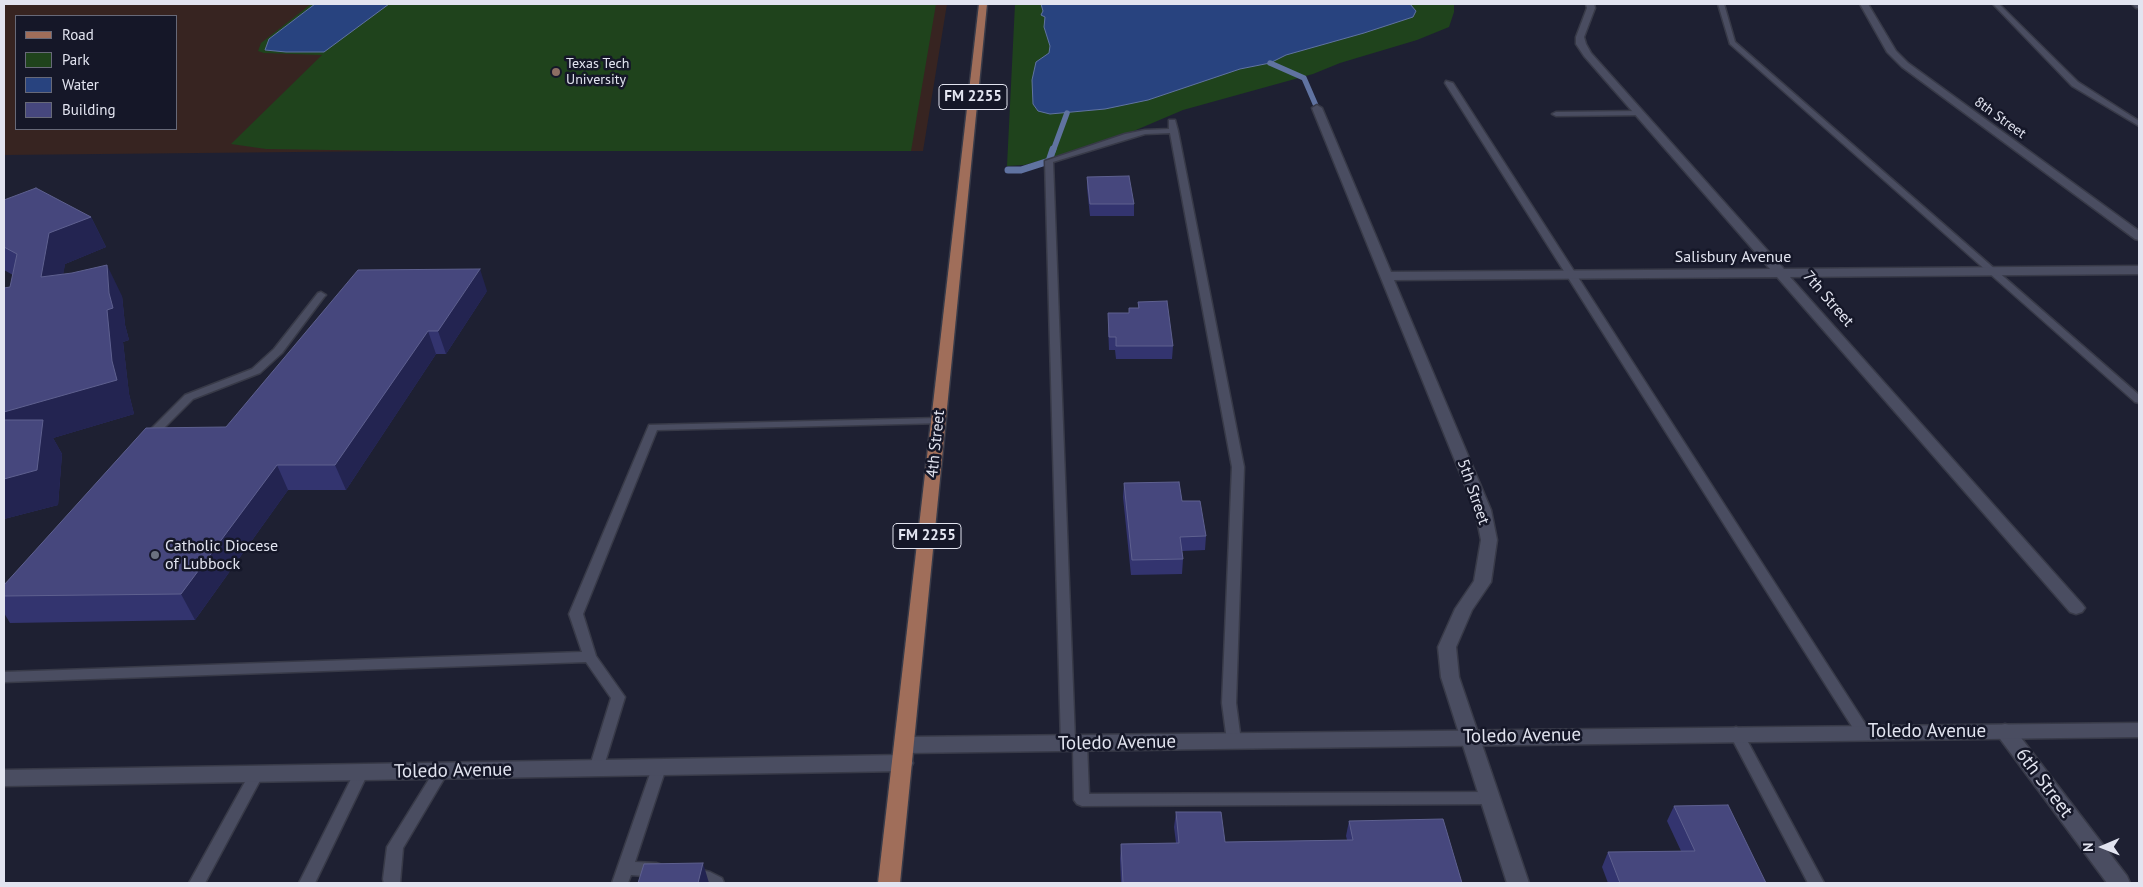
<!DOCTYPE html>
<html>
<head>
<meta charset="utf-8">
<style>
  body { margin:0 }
  #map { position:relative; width:2143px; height:887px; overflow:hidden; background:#1e2032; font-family:"PT Sans",sans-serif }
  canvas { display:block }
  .frame { position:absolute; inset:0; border:5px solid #e2e4f0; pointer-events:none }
  .legend { position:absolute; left:15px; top:15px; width:162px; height:115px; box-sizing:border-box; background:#151728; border:1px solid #676978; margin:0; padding:6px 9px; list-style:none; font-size:15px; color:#e2e4f0 }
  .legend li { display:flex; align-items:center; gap:10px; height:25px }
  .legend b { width:25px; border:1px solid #676978 }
  .north { position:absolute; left:2078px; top:822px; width:50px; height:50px; -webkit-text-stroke:4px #151728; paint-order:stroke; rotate:269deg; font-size:14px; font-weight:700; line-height:20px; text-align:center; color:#e2e4f0 }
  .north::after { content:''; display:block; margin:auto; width:18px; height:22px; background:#e2e4f0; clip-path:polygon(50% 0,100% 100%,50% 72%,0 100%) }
</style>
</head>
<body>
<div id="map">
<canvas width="2143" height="887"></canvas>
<div class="frame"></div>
<ul class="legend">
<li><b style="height:6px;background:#a06e5a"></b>Road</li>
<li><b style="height:14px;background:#1f431c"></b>Park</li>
<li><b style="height:14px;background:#28437f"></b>Water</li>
<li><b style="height:14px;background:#46477d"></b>Building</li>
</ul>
<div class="north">N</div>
</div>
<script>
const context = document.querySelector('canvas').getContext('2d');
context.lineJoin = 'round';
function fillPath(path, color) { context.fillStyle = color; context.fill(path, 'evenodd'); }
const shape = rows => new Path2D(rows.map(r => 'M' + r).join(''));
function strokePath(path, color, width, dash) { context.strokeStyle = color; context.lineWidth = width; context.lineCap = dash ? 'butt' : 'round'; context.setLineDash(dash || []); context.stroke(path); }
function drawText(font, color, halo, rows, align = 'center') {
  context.font = font + ' "PT Sans",sans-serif'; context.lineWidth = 5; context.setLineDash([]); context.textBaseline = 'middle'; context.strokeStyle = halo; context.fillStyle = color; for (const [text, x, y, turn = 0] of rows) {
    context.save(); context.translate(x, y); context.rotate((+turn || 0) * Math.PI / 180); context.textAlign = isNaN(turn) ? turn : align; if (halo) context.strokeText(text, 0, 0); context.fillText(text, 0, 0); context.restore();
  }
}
const education = shape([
  [4,4,947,4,923,151,394,151,4,155],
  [16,16,176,16,176,129,16,129]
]);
const green = shape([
  [311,4,936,4,911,151,394,151,266,149,231,144,322,55,264,53,258,51,261,43],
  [1015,4,1454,4,1454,12,1449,27,1417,40,1340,63,1313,74,1183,110,1129,133,1079,150,1024,165,1007,166]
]);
const water = shape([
  [315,4,389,4,324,52,286,52,265,50,269,39,315,4],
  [1041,4,1410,4,1416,11,1413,17,1364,33,1286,55,1270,63,1240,69,1148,100,1105,109,1050,114,1038,111,1033,104,1032,80,1036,62,1049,53,1050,46,1044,27,1045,17,1041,15,1043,11,1041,4]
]);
const streamFar1 = shape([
  [1270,63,1304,78,1317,108],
  [1053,151,1067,113]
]);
const stream = shape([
  [1008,170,1021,170,1049,161,1053,149]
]);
const service = shape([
  [1718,4,1724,4,1735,42,2139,395,2139,403,2135,402,1730,44,1718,4],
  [1993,4,1999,4,2078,82,2139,121,2139,126,2072,86,1993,4],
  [1446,81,1453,83,1868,728,1870,732,1868,736,1863,738,1858,736,1445,83,1446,81],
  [1640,111,1644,113,1643,115,1556,116,1552,114,1556,112,1640,111],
  [1169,120,1175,120,1178,131,1244,467,1236,703,1241,741,1239,745,1234,747,1229,745,1227,741,1222,703,1232,467,1170,133,1145,134,1053,162,1075,740,1080,738,1085,740,1087,744,1089,794,1490,792,1495,794,1498,798,1495,802,1490,804,1082,806,1077,804,1074,800,1073,748,1068,750,1063,748,1061,744,1045,161,1125,134,1145,130,1169,129,1169,120],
  [321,292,326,295,324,297,282,353,260,373,193,399,151,441,143,441,141,439,185,395,252,369,274,349,318,293,321,292],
  [939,418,943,419,944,421,943,423,657,430,583,614,596,656,625,697,603,769,601,773,596,775,591,773,589,769,611,698,586,662,4,682,4,672,582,652,569,614,649,425,939,418],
  [1736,727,1741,729,1824,883,1808,883,1729,733,1731,729,1736,727],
  [659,762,664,764,666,768,635,862,656,863,662,865,664,870,662,875,656,877,631,875,628,883,612,883,652,768,654,764,659,762],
  [441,766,446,768,448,772,403,848,400,883,384,883,383,879,387,847,436,768,441,766],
  [361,767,366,769,368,773,315,883,299,883,356,769,361,767],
  [256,769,261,771,263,775,205,883,189,883,251,771,256,769],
  [694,868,710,872,722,878,724,883,701,883,688,880,686,875,688,870,694,868]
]);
const minor = shape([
  [1586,4,1594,4,1595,8,1584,37,1586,44,1591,53,1784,269,2139,266,2139,274,1790,277,2082,604,2085,608,2082,612,2076,614,2070,612,1777,277,1394,280,1491,510,1497,540,1491,582,1472,610,1456,647,1459,677,1529,883,1507,883,1441,677,1438,647,1455,609,1474,581,1481,540,1475,510,1312,108,1317,105,1322,108,1391,272,1770,269,1584,56,1576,44,1576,37,1587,8,1586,4],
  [1860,4,1868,4,1896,51,1908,63,2139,231,2139,240,2135,239,1902,67,1887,52,1860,4],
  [2132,4,2139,4,2139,8,2136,8,2132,4],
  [2005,724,2012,726,2127,876,2130,883,2107,883,1998,736,1995,731,1998,726,2005,724],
  [903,755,910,757,913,763,910,769,903,771,4,786,4,770,903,755]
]);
const tertiary = shape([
  [2139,723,2139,737,905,753,898,750,895,745,898,740,905,737,2139,723]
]);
const primary = shape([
  [979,4,987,4,900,883,878,883,979,4]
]);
const wall = shape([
  [1087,177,1134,204,1134,216,1090,216,1087,188],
  [4,200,91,217,106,247,65,264,63,274,122,296,125,325,129,340,123,342,129,394,134,414,53,438,62,454,58,505,4,519,4,288,10,287,13,275,4,270],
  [487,291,446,354,436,354,346,490,288,490,195,620,10,623,4,613,4,585,226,427],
  [1138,302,1173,346,1172,359,1116,359,1115,350,1109,350,1108,326,1108,313,1129,313,1138,308],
  [1124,483,1182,501,1206,536,1205,550,1182,551,1183,559,1182,574,1131,575,1123,497],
  [1674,806,1766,883,1608,883,1602,867,1608,852,1681,851,1667,821],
  [1176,812,1225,842,1347,840,1346,836,1349,821,1462,883,1121,883,1120,859,1121,844,1176,843,1174,827]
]);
const shadedWall = shape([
  [91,217,106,247,65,264,58,308,41,277,49,233],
  [107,265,122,296,125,325,129,340,123,342,129,394,134,414,53,438,62,454,58,505,4,519,4,412,112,361,107,310,109,293],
  [480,269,487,291,446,354,438,331],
  [428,331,436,354,346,490,335,465],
  [277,465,288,490,195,620,181,594],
  [703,863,709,883,698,883]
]);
const building = shape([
  [1129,176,1134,204,1090,204,1087,177,1129,176],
  [36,188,91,217,49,233,41,277,72,273,107,265,109,293,113,308,107,310,112,361,117,380,4,412,4,288,10,287,17,254,4,247,4,200,36,188],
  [480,269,438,331,428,331,335,465,277,465,181,594,4,596,4,585,146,428,226,427,358,270,480,269],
  [1167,301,1173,346,1116,346,1116,337,1109,337,1108,313,1129,313,1129,308,1139,308,1138,302,1167,301],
  [4,420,43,420,37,470,4,479,4,420],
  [1179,482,1182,501,1200,501,1206,536,1180,537,1183,559,1132,560,1124,483,1179,482],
  [1728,805,1766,883,1620,883,1608,852,1695,851,1674,806,1728,805],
  [1176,812,1221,812,1225,842,1353,840,1349,821,1443,819,1462,883,1123,883,1121,844,1179,843,1176,812],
  [703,863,698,883,638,883,644,864,703,863]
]);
const markers = [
  [556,72,5,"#8d6e63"],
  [155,555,5,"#6b7280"]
];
const farPoinames = [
  ["Texas Tech",566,64],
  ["University",566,80]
];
const farStreetnames = [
  ["8th Street",2000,118,36]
];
const shields = [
  [973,97,68],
  [927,536,68]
];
const shieldNames = [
  ["FM 2255",973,97],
  ["FM 2255",927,536]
];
const streetNames = [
  ["Salisbury Avenue",1733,257],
  ["7th Street",1828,299,49],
  ["4th Street",936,444,-84],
  ["5th Street",1473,492,71]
];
const poiNames = [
  ["Catholic Diocese",165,546],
  ["of Lubbock",165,564]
];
const nearStreetnames = [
  ["Toledo Avenue",1927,732],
  ["Toledo Avenue",1522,736,-1],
  ["Toledo Avenue",1117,743,-1],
  ["Toledo Avenue",453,771,-1],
  ["6th Street",2044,783,53]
];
fillPath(education, '#372421');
fillPath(green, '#1f431c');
fillPath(water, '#28437f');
strokePath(water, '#6073a1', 1);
strokePath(streamFar1, '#6073a1', 5.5);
strokePath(stream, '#6073a1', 7);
strokePath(service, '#383a48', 3);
strokePath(minor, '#383a48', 3);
strokePath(tertiary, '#383a48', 3);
strokePath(primary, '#383a48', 3);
fillPath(service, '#4a4d61');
fillPath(minor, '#4a4d61');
fillPath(tertiary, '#4a4d61');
fillPath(primary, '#a06e5a');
fillPath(wall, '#33346f');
fillPath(shadedWall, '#232451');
fillPath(building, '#46477d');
strokePath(building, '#5e608f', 1);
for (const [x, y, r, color] of markers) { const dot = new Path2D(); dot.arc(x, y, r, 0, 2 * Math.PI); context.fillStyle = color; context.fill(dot); strokePath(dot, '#151728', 2); }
drawText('14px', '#e2e4f0', '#151728', farPoinames, 'left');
drawText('14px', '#e2e4f0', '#151728', farStreetnames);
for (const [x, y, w] of shields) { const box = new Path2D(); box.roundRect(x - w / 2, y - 12.5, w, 25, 4); context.fillStyle = '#151728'; context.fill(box); strokePath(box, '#e2e4f0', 1); }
drawText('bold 15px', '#e2e4f0', null, shieldNames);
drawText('16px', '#e2e4f0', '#151728', streetNames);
drawText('16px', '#e2e4f0', '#151728', poiNames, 'left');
drawText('19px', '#e2e4f0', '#151728', nearStreetnames);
</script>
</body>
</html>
